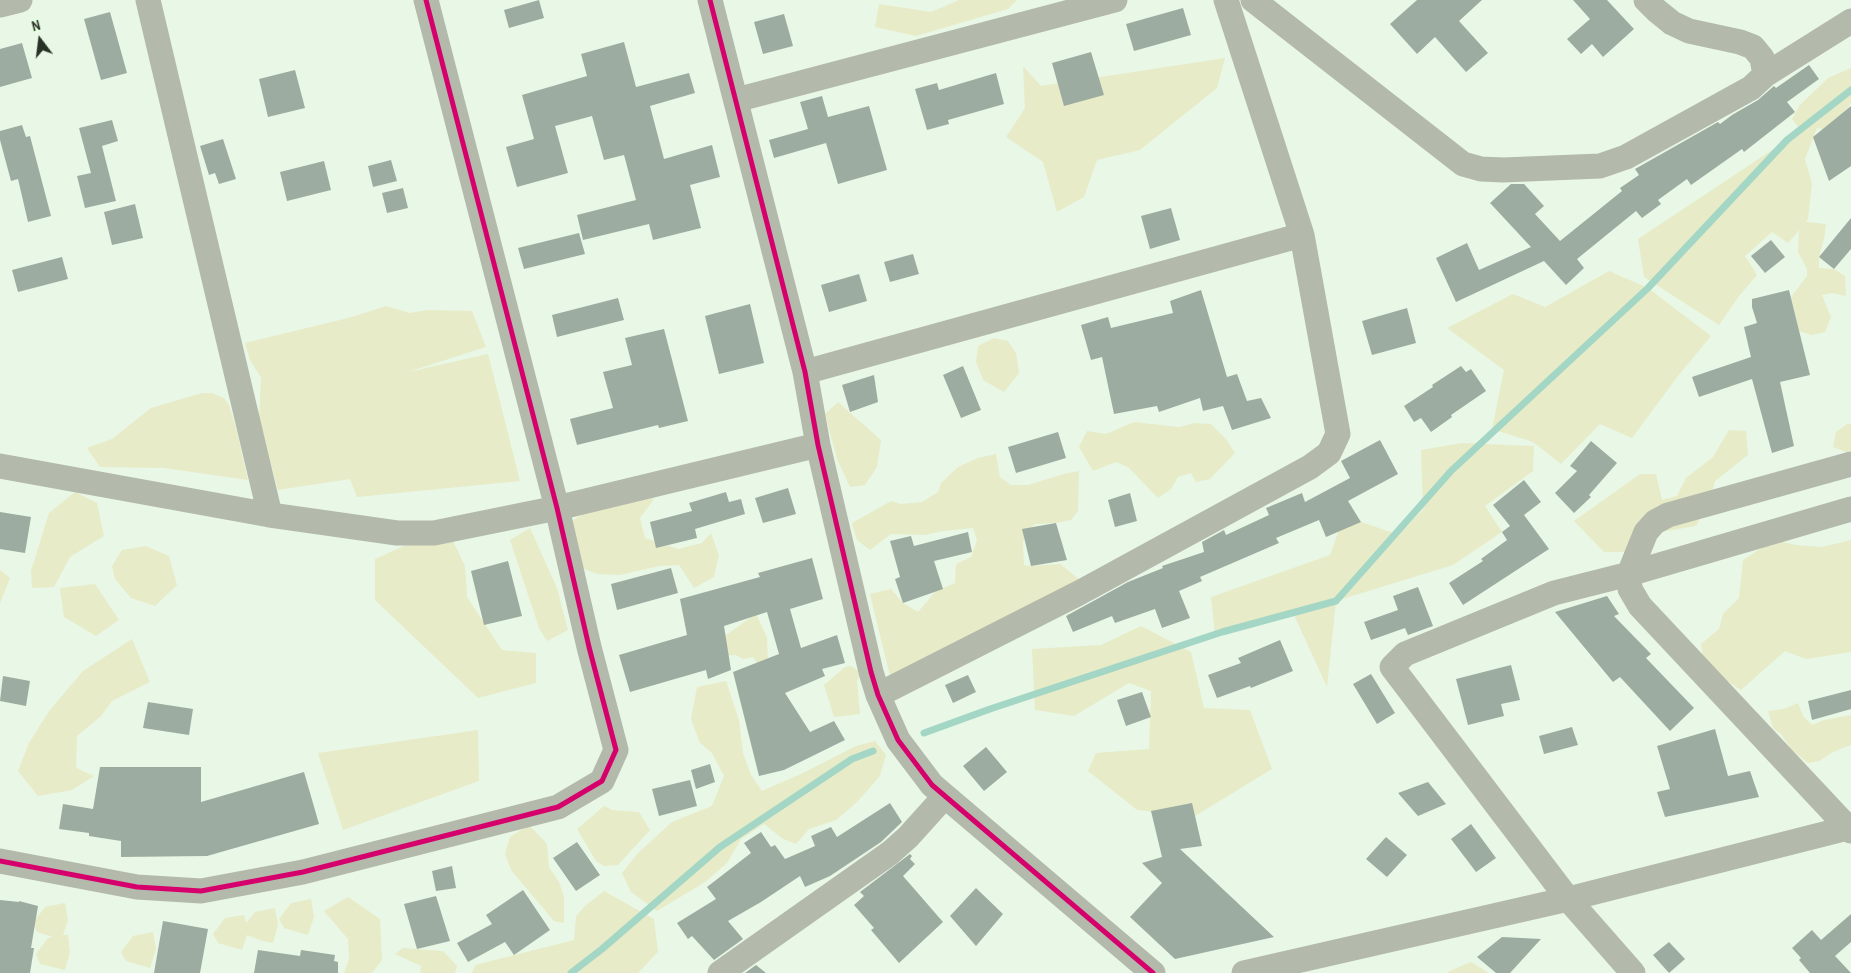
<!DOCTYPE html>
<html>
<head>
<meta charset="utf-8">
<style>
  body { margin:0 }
  #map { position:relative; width:1851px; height:973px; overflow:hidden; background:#e9f7e7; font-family:"Archivo Narrow",sans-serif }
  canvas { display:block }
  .north { position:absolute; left:15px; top:15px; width:50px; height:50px; -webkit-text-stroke:4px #e5fde1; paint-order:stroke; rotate:345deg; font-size:14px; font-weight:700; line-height:20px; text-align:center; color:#293227 }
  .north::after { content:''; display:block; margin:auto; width:18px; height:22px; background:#293227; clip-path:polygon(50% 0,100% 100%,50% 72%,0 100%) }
</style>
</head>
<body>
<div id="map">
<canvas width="1851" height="973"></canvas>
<div class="north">N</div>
</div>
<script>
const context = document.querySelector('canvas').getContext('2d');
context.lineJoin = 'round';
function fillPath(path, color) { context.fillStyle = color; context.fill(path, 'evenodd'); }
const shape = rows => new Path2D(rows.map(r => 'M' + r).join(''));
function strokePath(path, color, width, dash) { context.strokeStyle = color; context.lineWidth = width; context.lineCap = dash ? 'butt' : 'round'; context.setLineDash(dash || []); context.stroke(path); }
const green = shape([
  [959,0,1017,0,1008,9,916,36,875,27,879,4,931,12],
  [1225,58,1217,88,1140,150,1097,160,1084,197,1057,212,1043,162,1006,137,1025,108,1023,66,1041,86],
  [1851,68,1851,103,1847,109,1823,129,1817,128,1805,159,1812,184,1808,219,1806,222,1826,224,1824,239,1819,257,1819,268,1834,269,1845,276,1846,296,1832,293,1822,295,1831,317,1825,332,1812,335,1799,331,1791,297,1807,276,1807,269,1798,252,1799,230,1788,243,1772,232,1745,256,1757,275,1739,296,1719,325,1644,277,1638,239,1787,140,1798,127,1792,119,1800,105,1828,78],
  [1609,271,1648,288,1711,336,1678,376,1632,438,1600,424,1561,464,1533,442,1492,429,1504,370,1447,328,1513,294,1545,307],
  [386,306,410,313,428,310,472,311,486,347,408,372,488,354,520,481,357,497,350,479,278,490,259,418,261,378,250,360,245,343,352,317],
  [994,338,1008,341,1016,353,1019,373,1004,392,983,380,976,362,978,346],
  [202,393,212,393,224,398,229,405,237,432,248,480,164,468,100,467,87,448,112,439,151,408],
  [838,402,881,440,877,467,865,485,850,487,837,459,825,414],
  [1134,422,1179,427,1195,423,1211,424,1226,439,1235,453,1210,479,1196,482,1191,473,1178,477,1171,489,1158,498,1128,467,1116,462,1093,471,1079,447,1087,431,1106,434],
  [1847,424,1851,424,1851,454,1833,447,1836,432],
  [1729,430,1746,431,1748,455,1715,481,1710,500,1696,526,1648,534,1628,552,1604,552,1574,521,1640,474,1656,474,1662,500,1677,496,1686,478,1713,457],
  [1462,443,1534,446,1533,471,1485,506,1502,532,1453,565,1336,601,1327,687,1294,615,1215,634,1211,597,1330,555,1344,516,1399,535,1423,509,1421,450],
  [996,454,1000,477,1011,485,1028,485,1064,474,1079,471,1078,511,1071,520,1056,523,1035,524,1025,533,1023,543,1024,565,1031,566,1060,564,1080,580,890,676,870,594,891,589,903,603,918,612,935,592,955,583,956,564,971,557,977,541,973,528,943,531,925,535,891,534,870,550,857,540,852,523,891,501,901,504,922,502,938,492,941,483,958,467,978,458],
  [75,492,97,503,104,536,70,557,54,587,32,588,31,571,49,513],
  [631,494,654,499,640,518,645,538,678,549,702,543,711,533,719,555,714,577,694,588,679,565,659,566,620,575,597,574,579,567,567,524,594,507],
  [530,528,557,588,568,630,547,641,539,628,510,540],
  [422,538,453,541,465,566,467,597,502,650,536,653,536,683,478,698,375,600,375,559],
  [1774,540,1796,545,1822,547,1851,540,1851,652,1806,659,1785,651,1741,690,1718,675,1703,658,1701,644,1719,629,1723,614,1739,598,1743,560],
  [146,546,169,556,177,585,155,606,131,598,115,579,112,566,122,550],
  [0,570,10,578,0,603],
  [95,584,119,620,96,636,64,617,60,588],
  [756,614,767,637,768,663,766,678,753,657,744,659,735,655,696,656],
  [1141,626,1191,652,1204,708,1250,710,1272,769,1195,816,1137,810,1088,771,1096,753,1149,749,1151,691,1129,683,1074,716,1035,710,1032,649,1101,645],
  [132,639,150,682,112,701,101,716,77,736,76,768,94,776,72,790,38,796,18,771,29,743,49,711,83,671],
  [851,666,858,671,859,677,857,681,860,714,834,717,824,685,845,667],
  [726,681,739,720,743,753,751,775,762,791,803,773,856,746,875,741,886,755,880,776,857,802,836,820,809,829,796,844,783,839,764,824,741,839,727,863,705,882,657,911,631,892,622,873,638,853,672,822,712,806,724,776,712,753,700,743,691,719,697,687],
  [1798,703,1803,716,1812,725,1824,720,1851,715,1851,745,1833,752,1819,761,1808,763,1792,750,1781,734,1773,728,1768,711,1784,709],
  [478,730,479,781,343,830,318,753],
  [604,806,612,810,639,812,650,830,618,865,604,866,596,861,577,829],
  [529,825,547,844,549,867,559,882,564,897,564,923,554,921,511,870,505,854,510,837],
  [604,891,654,919,658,952,638,973,472,973,475,965,574,940,576,916,585,906],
  [348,897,380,919,382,960,372,973,344,973,349,959,348,939,324,911],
  [311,899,314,917,308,935,284,928,279,919,291,903],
  [65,903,68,920,63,935,68,935,70,952,65,970,40,964,36,954,48,938,53,937,37,932,33,923,45,907],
  [275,908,278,925,273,943,262,941,247,935,242,950,218,943,213,934,225,918,244,915,246,923,255,912],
  [153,932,156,949,150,968,126,961,121,952,133,936],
  [403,948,443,951,457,966,455,973,420,973,421,966,395,954],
  [1471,962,1489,973,1446,973,1450,971]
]);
const stream = shape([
  [924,733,990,709,1222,632,1336,601,1451,471,1648,288,1787,140,1851,90],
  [571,973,602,949,720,847,852,759,873,751]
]);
const building = shape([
  [539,0,544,18,509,28,504,10],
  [1417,0,1482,0,1459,21,1488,53,1466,72,1435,37,1417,54,1390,24],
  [1573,0,1607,0,1634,29,1603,57,1592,44,1581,54,1567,39,1590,19],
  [1183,8,1191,35,1134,51,1126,24],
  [110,12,127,73,101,80,84,19],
  [784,14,793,46,763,54,754,22],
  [624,42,636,87,689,73,695,93,650,106,664,159,712,145,720,177,690,185,701,228,653,240,649,224,583,240,577,215,636,200,624,155,604,160,592,116,555,126,568,173,517,187,506,147,534,139,522,95,587,76,581,54],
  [22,43,32,78,0,87,0,49],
  [1091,52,1104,95,1064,106,1052,63],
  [1809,65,1819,79,1787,102,1795,112,1744,152,1742,149,1691,185,1687,179,1658,200,1661,204,1642,218,1636,211,1577,259,1584,268,1566,285,1544,261,1456,302,1436,258,1467,243,1479,270,1531,247,1490,203,1511,184,1524,184,1544,206,1535,214,1560,241,1622,191,1620,188,1639,175,1635,169,1718,122,1720,124,1732,115,1758,100,1774,86,1776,88],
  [295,70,305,108,268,117,259,79],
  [996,73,1004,104,948,120,949,124,927,130,915,89,937,83,939,90],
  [822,96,828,117,869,106,887,170,838,184,826,143,774,158,769,140,808,129,800,102],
  [1851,106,1851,166,1829,181,1813,137],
  [112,120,118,141,102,146,116,201,85,208,77,176,91,173,79,128],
  [22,125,26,137,30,136,51,216,28,222,18,179,11,181,0,140,0,131],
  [223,139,236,179,219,184,215,173,209,175,200,146],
  [391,160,397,181,373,187,368,166],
  [324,161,331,190,287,201,280,172],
  [403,188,408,208,387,213,382,193],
  [135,204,143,238,112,245,104,212],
  [1171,208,1180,240,1150,249,1141,216],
  [1851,218,1851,249,1834,269,1819,257],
  [579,233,585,254,524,269,518,248],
  [1771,240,1785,257,1765,273,1751,256],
  [913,254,919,274,890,282,884,262],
  [62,257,68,279,18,292,12,270],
  [859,274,867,301,829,312,821,285],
  [1201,290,1227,377,1237,374,1247,401,1261,398,1271,418,1232,430,1223,406,1203,411,1200,398,1159,412,1157,406,1114,414,1102,357,1091,360,1081,325,1108,317,1111,328,1173,313,1170,301],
  [1789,290,1810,375,1780,382,1794,446,1772,453,1752,379,1699,397,1692,377,1751,357,1744,327,1757,323,1752,307,1752,299],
  [618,298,624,320,557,337,552,315],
  [750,304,764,363,719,374,705,316],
  [1407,308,1416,343,1372,355,1362,321],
  [664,329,688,421,659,428,658,425,577,445,570,419,613,408,603,372,632,365,625,338],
  [963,366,981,410,961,418,943,375],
  [1461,366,1466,372,1471,369,1486,391,1451,415,1452,417,1431,432,1421,418,1414,422,1404,406,1433,387,1432,385],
  [874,375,878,402,850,412,842,385],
  [1058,432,1066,458,1016,473,1008,447],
  [1380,440,1398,474,1348,501,1361,522,1326,537,1319,520,1276,538,1279,543,1200,577,1202,581,1179,591,1190,618,1162,628,1155,609,1115,623,1112,616,1073,632,1066,616,1128,582,1163,568,1162,566,1204,552,1202,542,1224,530,1226,535,1269,515,1266,508,1302,493,1305,502,1350,478,1341,461],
  [1591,441,1617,463,1589,495,1591,497,1574,513,1555,493,1577,471,1570,466],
  [1524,480,1541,502,1524,515,1549,549,1463,605,1449,583,1483,561,1481,559,1507,540,1502,532,1510,526,1493,505],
  [788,488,796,514,763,523,755,498],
  [726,492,729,502,741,499,745,514,695,529,697,538,656,548,650,522,692,511,689,503],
  [1130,493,1137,521,1115,527,1108,500],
  [0,512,31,517,25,553,0,549],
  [1056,523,1067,560,1031,566,1022,529],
  [968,532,972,552,934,561,943,589,903,603,895,579,900,577,890,541,911,536,914,546],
  [812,558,823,599,790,609,801,648,837,635,845,663,822,669,825,676,785,693,810,732,834,721,845,740,784,770,759,776,733,672,779,654,767,612,724,626,731,670,708,679,706,670,630,692,619,655,687,635,680,599,760,577,758,573],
  [508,561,522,616,484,625,471,571],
  [671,568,678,593,617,610,611,584],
  [1418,587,1433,626,1408,635,1405,628,1371,640,1364,622,1398,610,1393,596],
  [1607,596,1619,614,1614,616,1651,654,1646,658,1694,708,1670,731,1620,677,1613,682,1555,612],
  [1280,640,1293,671,1251,688,1250,686,1217,698,1208,675,1241,663,1238,658],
  [1511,665,1520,700,1501,704,1504,716,1468,725,1456,679],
  [1371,674,1395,713,1377,724,1353,684],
  [968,675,976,692,953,703,945,685],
  [3,676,30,681,26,706,0,701],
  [1851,690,1851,709,1812,720,1808,701],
  [1142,692,1151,717,1126,726,1117,700],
  [148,702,193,709,189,735,143,728],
  [1572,727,1578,745,1544,754,1539,736],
  [1715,729,1728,776,1750,771,1759,797,1665,817,1657,792,1670,789,1657,746],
  [986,747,1007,772,984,791,963,766],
  [710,764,715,782,696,789,691,770],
  [100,767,201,767,201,802,304,772,319,824,207,856,121,857,121,841,89,836,89,833,59,829,63,804,93,809],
  [690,780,697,806,659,816,652,789],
  [1428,782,1446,804,1418,816,1398,793],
  [890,803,902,822,881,842,830,876,805,887,800,876,761,902,728,921,743,939,714,960,692,936,688,939,677,923,716,899,707,887,751,853,744,843,761,832,771,847,775,845,785,859,815,846,811,836,831,827,837,837],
  [1192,803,1202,846,1180,849,1274,937,1175,959,1130,917,1162,883,1142,863,1162,857,1151,811],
  [1471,824,1496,858,1476,872,1451,839],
  [1386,837,1407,855,1387,877,1366,859],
  [577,842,600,875,576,891,553,858],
  [910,854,912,856,910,859,915,864,903,876,943,922,899,963,871,930,874,928,854,905,864,896,860,892],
  [452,866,456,888,436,891,432,871],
  [976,888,1003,914,976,946,950,916],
  [523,890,550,930,514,955,505,942,468,962,457,943,492,924,486,915],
  [436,896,450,941,417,949,404,904],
  [0,900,19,902,19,901,38,906,31,948,34,948,30,973,0,973],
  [1851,914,1851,942,1835,956,1851,973,1810,973,1799,960,1801,958,1792,948,1812,930,1821,940],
  [163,921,208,929,200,973,154,973],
  [1502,937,1541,939,1510,973,1496,973,1477,957],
  [1669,942,1685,959,1669,973,1653,955],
  [258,950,300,956,301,950,335,955,334,961,338,962,338,973,254,973],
  [756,965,766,973,745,973]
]);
const minor = shape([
  [148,0,270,515],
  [710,0,805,372,818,445,871,672,878,695,898,740,932,785,1153,973],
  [1253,0,1463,164,1481,169,1503,170,1600,166,1626,157,1751,88,1765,75,1762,58,1753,47,1740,42,1689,31,1672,23,1656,10,1646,0],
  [0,5,20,0],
  [1765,75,1851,21],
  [736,100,1115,0],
  [805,372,1302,235],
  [1851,464,1668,515,1655,522,1646,532,1629,574,1630,589,1640,606,1851,831],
  [0,466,270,515,397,533,434,533,557,508,818,445],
  [878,695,1079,593,1310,467,1329,453,1338,434,1302,235,1226,0],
  [0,861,137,887,201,891,303,872,558,807,602,781,616,750,589,647,557,508,426,0],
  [720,973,890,853,908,837,945,796],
  [1244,973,1568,899,1851,827],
  [1633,973,1568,899,1392,667,1405,654,1554,593,1629,574,1851,509]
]);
const cycleway = shape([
  [710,0,805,372,818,445,871,672,878,695,898,740,932,785,1153,973],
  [0,861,137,887,201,891,303,872,558,807,602,781,616,750,589,647,557,508,426,0]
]);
fillPath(green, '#e7ebc7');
strokePath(stream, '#a4d6c6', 7);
fillPath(building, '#9caca0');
strokePath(minor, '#b3b9ab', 25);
strokePath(cycleway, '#d6006c', 5);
</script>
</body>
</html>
